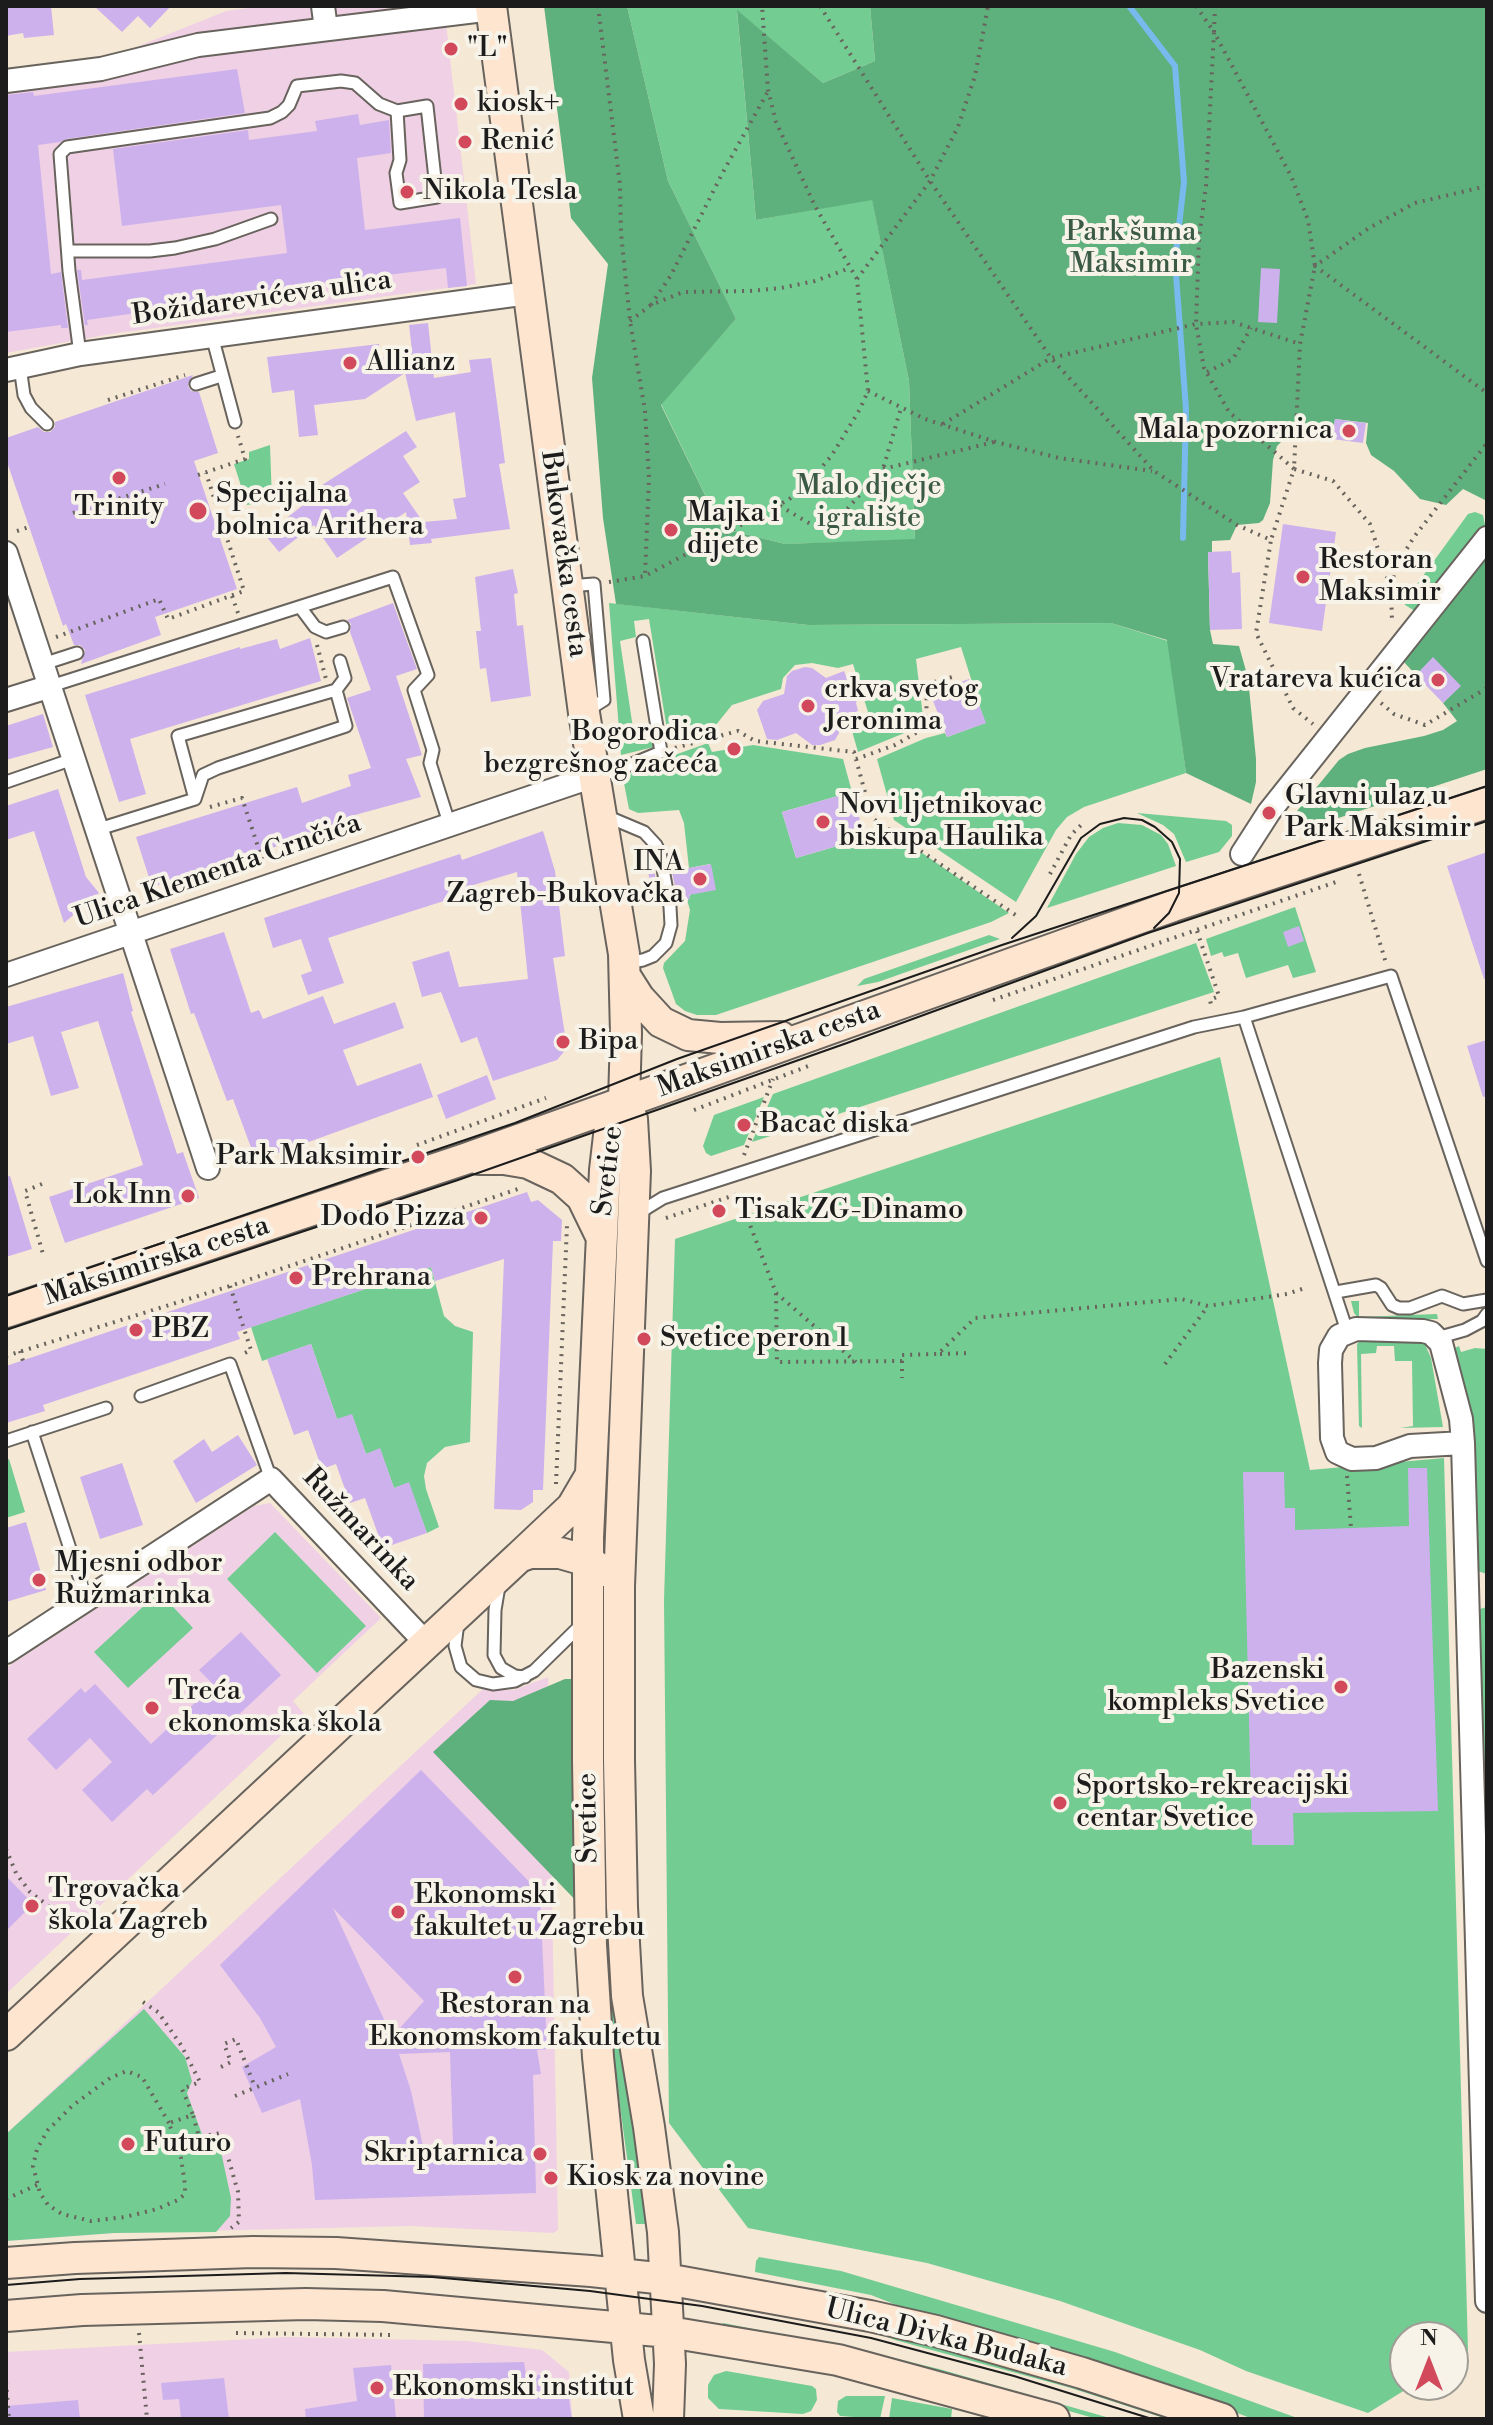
<!DOCTYPE html>
<html>
<head>
<meta charset="utf-8">
<style>
  body { margin:0 }
  #map { position:relative; width:1493px; height:2425px; overflow:hidden; background:#f5e8d5; font-family:"Libre Bodoni",serif }
  canvas { display:block }
  .frame { position:absolute; inset:0; border:8px solid #1c1c1c; pointer-events:none }
  .north { position:absolute; left:1389px; top:2321px; width:80px; height:80px; box-sizing:border-box; background:#f7f3e8; border:2px solid #9f9d96; border-radius:50%; rotate:0deg; font-size:22px; font-weight:700; line-height:32px; text-align:center; color:#1c1c1c }
  .north::after { content:''; display:block; margin:auto; width:28px; height:36px; background:#d1495b; clip-path:polygon(50% 0,100% 100%,50% 72%,0 100%) }
</style>
</head>
<body>
<div id="map">
<canvas width="1493" height="2425"></canvas>
<div class="frame"></div>
<div class="north">N</div>
</div>
<script>
const context = document.querySelector('canvas').getContext('2d');
context.lineJoin = 'round';
function fillPath(path, color) { context.fillStyle = color; context.fill(path, 'evenodd'); }
const shape = rows => new Path2D(rows.map(r => 'M' + r).join(''));
function strokePath(path, color, width, dash) { context.strokeStyle = color; context.lineWidth = width; context.lineCap = dash ? 'butt' : 'round'; context.setLineDash(dash || []); context.stroke(path); }
function drawText(font, color, halo, rows, align = 'center') {
  context.font = font + ' "Libre Bodoni",serif'; context.lineWidth = 8; context.setLineDash([]); context.textBaseline = 'middle'; context.strokeStyle = halo; context.fillStyle = color; for (const [text, x, y, turn = 0] of rows) {
    context.save(); context.translate(x, y); context.rotate((+turn || 0) * Math.PI / 180); context.textAlign = isNaN(turn) ? turn : align; if (halo) context.strokeText(text, 0, 0); context.fillText(text, 0, 0); context.restore();
  }
}
const built = shape([
  [264,6,444,6,476,284,111,334,6,353,6,72,109,58,226,11],
  [270,1503,381,1618,293,1701,304,1714,6,1994,6,1668,254,1506],
  [548,1677,558,2230,553,2233,410,2226,114,2233,6,2241,6,2134,484,1688,514,1690],
  [289,2337,467,2341,542,2350,569,2372,572,2417,581,2419,6,2419,6,2352]
]);
const green = shape([
  [627,6,870,6,875,61,823,83,737,11,756,220,872,199,909,381,915,540,785,544,721,528,661,404,736,319,668,181],
  [270,445,272,501,247,505,234,464,249,459,249,452],
  [1475,512,1483,515,1485,525,1415,611,1405,605,1404,602,1468,514],
  [609,603,808,625,1111,623,1168,641,1186,773,1084,807,1067,817,1056,830,1016,902,894,820,877,759,926,738,945,733,947,737,985,723,961,647,916,659,924,725,858,752,850,724,868,712,853,664,838,668,812,663,795,665,783,678,781,689,732,705,711,731,669,742,649,619,634,621,636,637,620,641,634,735,652,733,654,747,621,755],
  [708,743,712,752,753,745,843,759,852,792,782,812,796,858,865,838,863,832,878,827,915,848,1009,913,991,922,716,1015,697,1015,685,1011,676,1004,663,968,664,963,685,941,690,910,687,900,710,864,689,868,684,823,679,810,638,813,629,809,623,778,633,770],
  [1137,813,1226,821,1232,825,1232,836,1219,852,1186,862,1174,834,1163,825],
  [1118,823,1142,825,1161,835,1168,844,1176,866,1047,908,1076,854,1089,837,1103,828],
  [1295,907,1316,972,1293,978,1288,965,1246,978,1238,953,1224,957,1222,952,1211,956,1206,939],
  [989,935,1000,939,878,982,857,986,864,979],
  [1196,943,1214,992,752,1142,773,1094],
  [1220,1057,1310,1470,1444,1458,1468,2351,1453,2360,1453,2337,1405,2337,1405,2385,1413,2385,1368,2413,1246,2371,1200,2350,1060,2301,927,2263,748,2228,669,2123,664,1600,675,1239],
  [764,1097,744,1145,711,1156,706,1153,703,1146,714,1115],
  [615,1182,622,1182,607,1548,602,1549],
  [431,1267,444,1316,455,1326,473,1332,470,1442,445,1447,427,1463,424,1476,426,1489,439,1527,427,1533,408,1483,394,1488,380,1449,366,1454,352,1415,337,1419,311,1344,262,1361,251,1327],
  [1351,1301,1359,1301,1359,1317,1437,1314,1438,1319,1360,1320,1354,1313],
  [1361,1340,1424,1342,1431,1358,1443,1427,1400,1428,1413,1426,1412,1361,1395,1361,1394,1346,1377,1346,1376,1353,1361,1354,1362,1428,1359,1426,1357,1344],
  [1459,1346,1461,1352,1475,1348,1487,1349,1487,1574,1477,1571,1474,1440,1471,1415,1455,1354,1455,1348],
  [9,1459,25,1512,6,1518,6,1460],
  [275,1532,366,1626,317,1673,227,1579],
  [159,1592,193,1628,128,1688,94,1652],
  [1487,1607,1487,1948,1476,1610],
  [601,1822,604,1823,606,1831,648,2224,636,2224,610,2032],
  [144,2009,185,2057,192,2081,187,2093,204,2140,218,2138,231,2198,230,2216,216,2232,114,2233,6,2241,6,2134],
  [221,2236,222,2238,216,2241,6,2251,6,2247,24,2245],
  [759,2257,841,2271,1115,2352,1300,2419,1253,2419,1206,2401,914,2312,871,2295,755,2272,756,2261],
  [723,2323,861,2350,939,2369,1113,2419,1097,2419,914,2367,722,2329],
  [861,2327,1024,2368,1182,2419,1167,2419,1071,2388,895,2340],
  [726,2371,812,2386,816,2389,817,2400,811,2411,803,2414,719,2409,708,2398,708,2385,714,2375],
  [846,2396,885,2396,880,2419,840,2416,837,2412,838,2401],
  [892,2398,952,2409,951,2419,889,2419]
]);
const forest = shape([
  [544,6,627,6,668,181,736,319,661,405,721,528,785,544,915,539,909,381,872,200,756,220,737,10,823,83,875,61,870,6,1487,6,1487,501,1463,489,1446,505,1420,499,1394,471,1371,455,1366,443,1368,423,1335,419,1332,439,1305,436,1282,441,1277,446,1273,460,1270,503,1263,520,1259,523,1237,525,1230,540,1212,541,1212,552,1208,552,1210,630,1213,644,1239,646,1248,678,1256,759,1256,782,1251,804,1186,773,1167,640,1111,623,808,625,616,604,603,518,592,378,608,264,571,218],
  [1487,553,1487,769,1302,830,1291,823,1293,816,1339,760,1348,754,1365,748,1424,736,1443,730,1457,721,1443,703,1460,686,1433,658,1416,675,1403,661],
  [565,1679,579,1679,584,1909,433,1752,490,1700,513,1701]
]);
const stream = shape([
  [1129,6,1175,66,1184,182,1175,261,1186,409,1183,538]
]);
const building = shape([
  [6,6,51,6,54,35,24,38,23,33,6,36],
  [94,6,171,6,150,28,138,16,122,32],
  [237,69,245,113,66,139,60,142,38,145,51,274,61,272,68,328,61,328,61,325,6,332,6,95,33,92,34,96],
  [358,114,360,125,389,120,391,153,357,158,365,230,460,218,467,286,448,288,446,268,284,287,284,292,87,320,88,325,85,325,77,270,81,270,82,280,287,253,281,205,122,226,113,149,248,130,249,140,317,131,315,121],
  [1261,268,1280,269,1277,323,1258,322],
  [428,323,434,378,471,372,469,360,491,358,505,463,499,464,510,529,431,539,432,543,410,545,406,512,337,558,314,525,279,552,265,535,321,491,319,487,406,431,417,447,403,456,420,482,403,493,423,522,457,519,453,499,466,497,455,412,416,421,405,373,365,399,314,405,318,435,299,437,294,390,272,393,267,357,379,344,381,358,412,350,409,325],
  [193,375,188,386,191,391,199,392,218,453,194,461,237,589,155,617,161,635,81,664,85,650,80,645,74,645,66,624,63,626,6,459,6,438,38,427,44,432,50,432,55,427,55,422],
  [1335,419,1366,423,1363,443,1332,439],
  [1283,524,1336,532,1322,631,1269,623],
  [1231,551,1232,573,1240,572,1242,629,1210,630,1208,552],
  [513,569,518,593,514,594,517,626,523,625,531,696,491,702,486,668,480,669,476,631,481,631,475,577],
  [393,603,417,669,396,676,422,755,406,759,421,797,340,819,342,825,152,887,136,837,297,787,302,803,351,786,348,775,371,768,347,698,371,690,350,632,351,624,347,620],
  [310,638,321,681,130,739,146,794,119,802,85,695,240,647,240,649,277,639,280,649],
  [1433,657,1461,686,1443,703,1416,675],
  [805,667,812,668,826,678,844,671,848,681,856,683,859,687,859,695,856,703,858,711,839,718,839,733,835,740,820,745,812,745,796,733,777,740,767,739,757,710,763,701,784,694,787,676,792,671],
  [969,679,986,723,947,737,930,693],
  [43,714,53,747,6,760,6,726],
  [58,789,86,877,99,893,64,923,34,831,6,840,6,806],
  [852,792,865,838,796,858,782,812],
  [543,831,555,871,565,956,553,958,567,1048,557,1060,493,1081,477,1037,461,1043,441,992,422,997,412,962,449,951,459,987,528,979,517,872,470,886,472,892,328,938,344,983,308,995,301,975,312,971,301,939,273,948,264,918,460,854,462,860],
  [1487,852,1487,978,1484,979,1447,866],
  [711,864,716,890,689,895,690,899,678,901,671,867,684,865,684,869],
  [654,870,661,904,654,906,648,871],
  [1299,926,1304,941,1288,947,1283,932],
  [224,932,251,1013,259,1010,263,1019,323,996,334,1024,395,1002,404,1028,343,1050,357,1086,421,1063,433,1097,256,1161,233,1099,227,1101,194,1013,191,1014,170,949],
  [123,973,133,1011,131,1012,177,1154,183,1152,199,1198,65,1243,49,1197,143,1165,98,1021,61,1032,79,1088,51,1096,33,1036,6,1044,6,1007],
  [1487,1040,1487,1096,1483,1097,1467,1046],
  [487,1075,496,1099,446,1119,437,1095],
  [10,1176,32,1249,6,1257,6,1177],
  [527,1192,531,1202,538,1200,562,1220,561,1241,553,1241,543,1490,533,1490,533,1502,521,1510,494,1509,504,1259,435,1281,431,1267,237,1332,240,1339,43,1405,45,1411,6,1423,6,1366],
  [311,1344,337,1419,352,1414,366,1454,380,1448,394,1488,409,1482,427,1533,383,1548,365,1498,350,1503,336,1464,322,1469,308,1430,294,1435,267,1359],
  [238,1435,257,1465,196,1503,173,1461,204,1439,212,1452],
  [122,1463,143,1525,100,1539,80,1477],
  [1408,1468,1427,1468,1438,1811,1293,1813,1294,1845,1252,1845,1243,1472,1284,1472,1285,1508,1295,1508,1295,1530,1409,1526],
  [26,1522,46,1590,6,1602,6,1528],
  [241,1632,281,1675,153,1795,147,1789,112,1822,82,1790,112,1762,90,1738,56,1770,27,1739,81,1688,85,1693,95,1684,151,1744,214,1685,199,1670],
  [421,1770,540,1893,547,2049,537,2050,541,2074,533,2075,536,2193,315,2200,312,2165,300,2099,262,2113,242,2067,276,2047,260,2018,220,1965],
  [333,1908,424,2001,392,2037],
  [450,2052,453,2145,423,2146,411,2091,399,2054],
  [6,1876,33,1904,6,1931],
  [524,2362,526,2375,542,2375,560,2382,569,2399,572,2419,424,2419,423,2364],
  [391,2365,396,2419,306,2419,305,2409,357,2401,353,2368],
  [224,2378,229,2419,181,2419,179,2399,163,2400,161,2383],
  [78,2400,80,2419,6,2419,6,2406]
]);
const path = shape([
  [598,6,620,185,621,233,630,321,645,411,649,478,645,576],
  [820,6,930,181,1051,358,1154,471,1237,525,1271,540,1256,633,1293,708,1313,724],
  [1196,6,1214,32,1206,186,1199,238,1196,324,1204,368,1229,412,1294,469,1271,540],
  [1215,6,1214,32,1291,176,1308,220,1315,266,1300,344,1294,469,1333,481,1370,524,1391,590,1392,621],
  [1487,186,1415,203,1369,228,1315,266,1487,393],
  [857,279,930,181,958,127,975,76,988,6],
  [651,305,671,275,722,174,767,93],
  [630,321,651,305,683,292,749,291,781,288,815,281,850,268],
  [1207,372,1233,359,1251,328],
  [868,391,925,419,996,442,1059,458,1152,471],
  [108,400,185,375],
  [943,424,1051,358,1196,324,1233,322,1300,344],
  [883,469,994,442],
  [198,475,245,459,238,436],
  [780,506,819,529,848,508,883,469,901,408],
  [73,513,165,484],
  [17,531,29,527],
  [609,582,645,576,788,500,804,488,832,455,860,409,868,391,857,279,815,206,776,122,768,90,762,6],
  [1392,585,1395,568,1414,537,1487,443],
  [232,596,238,613],
  [56,637,159,599,168,619,244,591,206,473],
  [317,645,326,679],
  [1381,703,1394,714,1425,725,1487,688],
  [675,748,738,731,755,741,854,752,872,818,1017,916],
  [856,759,895,745,926,727,927,684,956,676],
  [210,807,242,798,262,859],
  [1050,874,1071,835,1084,822],
  [1359,874,1386,963],
  [1197,931,1219,996,1210,1000,1212,1009],
  [993,1000,1336,882],
  [694,1110,811,1065],
  [417,1145,546,1098],
  [744,1155,773,1079],
  [42,1184,25,1191,43,1254],
  [739,1196,776,1293,777,1362,902,1361,902,1355,938,1354,975,1318,1181,1299,1208,1306,1287,1294,1305,1288],
  [666,1218,738,1194],
  [230,1286,251,1350,241,1355],
  [776,1293,856,1362],
  [20,1351,23,1361],
  [940,1354,968,1353],
  [6,1356,230,1286,521,1188],
  [902,1361,902,1378],
  [1165,1364,1208,1306],
  [1347,1476,1351,1528],
  [556,1484,567,1225],
  [6,1849,16,1873,30,1892,50,1907,85,1925],
  [143,2002,158,2012,181,2045,200,2082,182,2089,193,2115],
  [221,2067,231,2062,224,2044,236,2039,255,2087],
  [235,2096,288,2074],
  [169,2123,142,2077,127,2071,110,2078,72,2106,48,2130,37,2149,33,2166,40,2193,48,2205,62,2214,91,2221,125,2217,157,2209,178,2200,185,2194,185,2185,181,2158,169,2123,193,2115,199,2137,221,2133,238,2192,239,2222,231,2228],
  [6,2199,37,2185],
  [139,2333,147,2419],
  [236,2333,395,2335],
  [6,2382,9,2419]
]);
const lane = shape([
  [68,251,150,251,175,248,215,239,271,219],
  [212,336,235,422],
  [80,354,69,271,60,154,67,147,270,118,282,112,289,105,297,86,341,81,355,83,379,104,397,111,427,106,437,197,400,203,396,173,400,160,397,111],
  [20,367,24,395,31,408,47,424],
  [196,384,221,376],
  [568,586,594,584,604,700,588,710],
  [300,607,315,627,326,632,343,627],
  [43,664,77,653],
  [51,686,393,577,428,675,414,690,433,750,430,763,450,826],
  [336,690,346,726,218,768,203,775,195,799,178,736,336,690],
  [336,690,345,678,340,661],
  [595,776,613,772,661,752,643,641],
  [6,782,73,759],
  [606,816,644,832,656,845,660,853,670,907,671,925,666,943,653,956,643,960,625,963],
  [99,829,195,799],
  [1244,1017,1347,1331],
  [637,1214,663,1198,1194,1027,1244,1017,1391,976,1487,1261],
  [1336,1292,1376,1285,1381,1288,1392,1305,1399,1308,1410,1308,1442,1296,1463,1304,1487,1300],
  [1437,1338,1465,1330,1482,1321,1487,1314],
  [141,1396,230,1364,271,1479],
  [32,1432,86,1598],
  [6,1441,106,1408],
  [499,1586,495,1610,494,1655,501,1668,515,1676,525,1677],
  [458,1622,455,1646,461,1667,476,1680,493,1684,515,1681,534,1671,582,1624]
]);
const street = shape([
  [323,6,326,29],
  [6,81,101,69,198,45,492,9],
  [6,370,80,354,528,293],
  [6,553,208,1168],
  [6,700,51,686],
  [1242,854,1269,812,1487,538],
  [6,975,594,776],
  [1463,1443,1410,1446,1376,1458,1352,1459,1337,1452,1332,1438,1330,1363,1331,1350,1339,1336,1356,1329,1423,1331,1431,1333,1441,1343,1461,1419,1463,1443,1487,2301],
  [6,1652,271,1479,426,1643]
]);
const secondary = shape([
  [491,6,584,713,624,954,626,1034,624,1102],
  [625,976,639,998,661,1022,688,1035,720,1038,781,1037],
  [624,1102,610,1127,605,1170,588,1538,588,1761,591,1945,598,2057,629,2360,639,2419],
  [624,1102,632,1119,635,1171,619,1586,619,1760,622,1907,627,1996,649,2127,663,2232,670,2364,668,2419],
  [479,1159,504,1159,528,1163,562,1179,582,1197,600,1234],
  [6,1312,465,1159,1173,906,1487,803],
  [519,1557,572,1507,589,1478],
  [6,2035,519,1557,530,1553,560,1553,588,1561,603,1571],
  [6,2263,75,2258,253,2252,336,2253,591,2271,666,2279,870,2316,936,2331,1082,2373,1222,2419],
  [6,2316,82,2310,306,2304,383,2306,669,2332,838,2360,1054,2419]
]);
const tram = shape([
  [1012,938,1036,916,1081,838,1100,824,1124,818,1142,820,1155,827,1172,842,1180,859,1179,893,1169,913,1154,928],
  [6,1296,515,1123,677,1059,1002,945,1487,786],
  [6,1330,458,1180,847,1043,1148,933,1487,821],
  [6,2285,80,2279,286,2273,432,2277,590,2291,702,2306,871,2338,1014,2376,1152,2419]
]);
const markers = [
  [451,49,8,"#d1495b"],
  [461,104,8,"#d1495b"],
  [465,142,8,"#d1495b"],
  [407,192,8,"#d1495b"],
  [350,363,8,"#d1495b"],
  [1349,431,8,"#d1495b"],
  [119,478,8,"#d1495b"],
  [198,511,10,"#d1495b"],
  [671,530,8,"#d1495b"],
  [1303,577,8,"#d1495b"],
  [1438,680,8,"#d1495b"],
  [808,706,8,"#d1495b"],
  [734,749,8,"#d1495b"],
  [1269,813,8,"#d1495b"],
  [823,822,8,"#d1495b"],
  [700,879,8,"#d1495b"],
  [563,1042,8,"#d1495b"],
  [744,1125,8,"#d1495b"],
  [418,1157,8,"#d1495b"],
  [188,1196,8,"#d1495b"],
  [719,1211,8,"#d1495b"],
  [481,1218,8,"#d1495b"],
  [296,1278,8,"#d1495b"],
  [136,1330,8,"#d1495b"],
  [644,1339,8,"#d1495b"],
  [39,1580,8,"#d1495b"],
  [1341,1687,8,"#d1495b"],
  [152,1708,8,"#d1495b"],
  [1060,1803,8,"#d1495b"],
  [32,1906,8,"#d1495b"],
  [398,1912,8,"#d1495b"],
  [515,1977,8,"#d1495b"],
  [128,2144,8,"#d1495b"],
  [540,2154,8,"#d1495b"],
  [551,2178,8,"#d1495b"],
  [377,2388,8,"#d1495b"]
];
const poiNames = [
  ["\"L\"",467,49],
  ["kiosk+",477,104],
  ["Renić",481,142],
  ["Nikola Tesla",423,192],
  ["Allianz",366,363],
  ["Mala pozornica",1333,431,"right"],
  ["Specijalna",216,495],
  ["bolnica Arithera",216,527],
  ["Trinity",119,508,"center"],
  ["Majka i",687,514],
  ["dijete",687,546],
  ["Restoran",1319,561],
  ["Maksimir",1319,593],
  ["Vratareva kućica",1422,680,"right"],
  ["crkva svetog",824,690],
  ["Jeronima",824,722],
  ["Bogorodica",718,733,"right"],
  ["bezgrešnog začeća",718,765,"right"],
  ["Glavni ulaz u",1285,797],
  ["Park Maksimir",1285,829],
  ["Novi ljetnikovac",839,806],
  ["biskupa Haulika",839,838],
  ["INA",684,863,"right"],
  ["Zagreb-Bukovačka",684,895,"right"],
  ["Bipa",579,1042],
  ["Bacač diska",760,1125],
  ["Park Maksimir",402,1157,"right"],
  ["Lok Inn",172,1196,"right"],
  ["Tisak ZG-Dinamo",735,1211],
  ["Dodo Pizza",465,1218,"right"],
  ["Prehrana",312,1278],
  ["PBZ",152,1330],
  ["Svetice peron 1",660,1339],
  ["Mjesni odbor",55,1564],
  ["Ružmarinka",55,1596],
  ["Bazenski",1325,1671,"right"],
  ["kompleks Svetice",1325,1703,"right"],
  ["Treća",168,1692],
  ["ekonomska škola",168,1724],
  ["Sportsko-rekreacijski",1076,1787],
  ["centar Svetice",1076,1819],
  ["Trgovačka",48,1890],
  ["škola Zagreb",48,1922],
  ["Ekonomski",414,1896],
  ["fakultet u Zagrebu",414,1928],
  ["Restoran na",515,2006,"center"],
  ["Ekonomskom fakultetu",515,2038,"center"],
  ["Futuro",144,2144],
  ["Skriptarnica",524,2154,"right"],
  ["Kiosk za novine",567,2178],
  ["Ekonomski institut",393,2388]
];
const parkNames = [
  ["Park šuma",1131,233],
  ["Maksimir",1131,265],
  ["Malo dječje",869,487],
  ["igralište",869,519]
];
const streetNames = [
  ["Božidarevićeva ulica",262,299,-8],
  ["Bukovačka cesta",563,554,82],
  ["Ulica Klementa Crnčića",218,872,-19],
  ["Maksimirska cesta",769,1050,-20],
  ["Svetice",609,1171,-83],
  ["Maksimirska cesta",157,1262,-18],
  ["Ružmarinka",360,1530,47],
  ["Svetice",589,1818,-91],
  ["Ulica Divka Budaka",946,2339,14]
];
fillPath(built, '#f0d0e5');
fillPath(green, '#73cc92');
fillPath(forest, '#5eb07c');
strokePath(stream, '#78baed', 6);
fillPath(building, '#cdb1ec');
strokePath(lane, '#68635d', 15);
strokePath(street, '#68635d', 26);
strokePath(secondary, '#68635d', 34);
strokePath(path, '#68635d', 4, [2, 6]);
strokePath(lane, '#fff', 11);
strokePath(street, '#fff', 22);
strokePath(secondary, '#fde5d0', 30);
strokePath(tram, '#1c1c1c', 2);
for (const [x, y, r, color] of markers) { const dot = new Path2D(); dot.arc(x, y, r, 0, 2 * Math.PI); context.fillStyle = color; context.fill(dot); strokePath(dot, '#f7f3e8', 3); }
drawText('28px', '#1c1c1c', '#f7f3e8', poiNames, 'left');
drawText('28px', '#3a5a45', '#f7f3e8', parkNames);
drawText('28px', '#1c1c1c', '#f7f3e8', streetNames);
</script>
</body>
</html>
